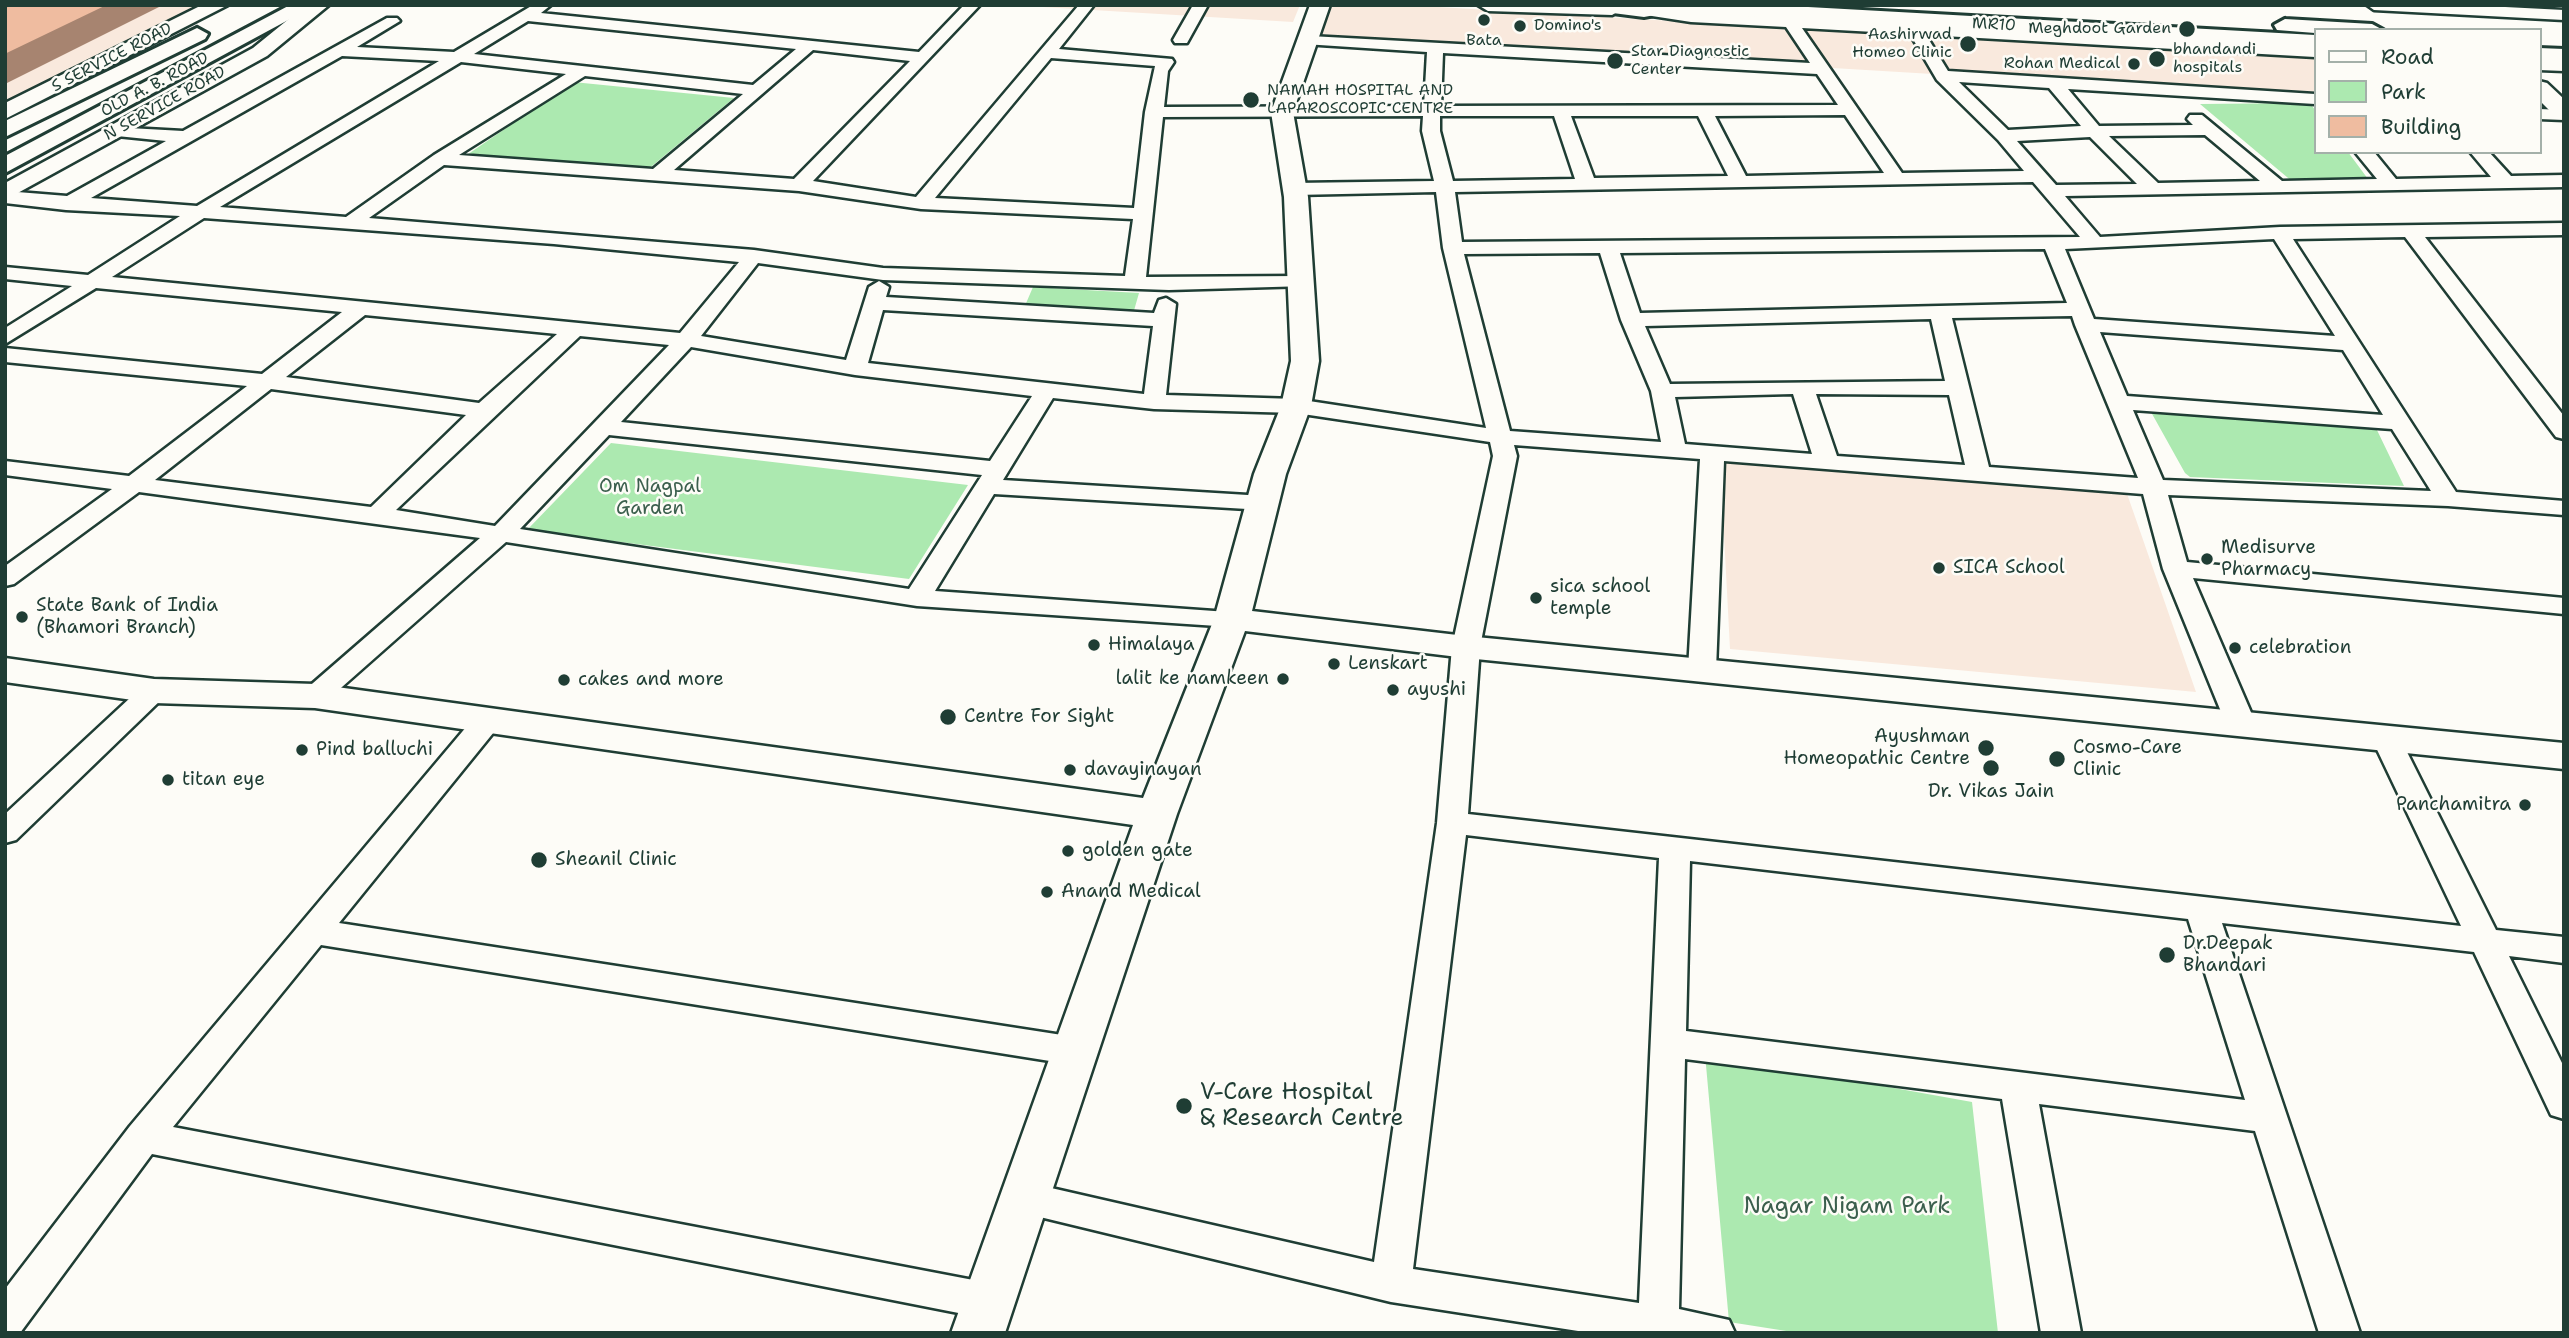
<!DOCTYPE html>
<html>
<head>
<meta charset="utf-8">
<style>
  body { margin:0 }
  #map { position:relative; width:2569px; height:1338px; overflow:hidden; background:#fdfcf7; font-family:"Shantell Sans",sans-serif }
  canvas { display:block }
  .frame { position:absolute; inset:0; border:7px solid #1f3d34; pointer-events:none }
  .legend { position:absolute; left:2314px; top:28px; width:228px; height:126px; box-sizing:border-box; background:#fdfcf7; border:2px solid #a4b0a9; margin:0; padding:9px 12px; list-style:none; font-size:21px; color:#1f3d34 }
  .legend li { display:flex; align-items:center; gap:14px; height:35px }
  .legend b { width:35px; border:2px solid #a4b0a9 }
</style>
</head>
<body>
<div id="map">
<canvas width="2569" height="1338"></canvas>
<div class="frame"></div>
<ul class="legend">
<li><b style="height:9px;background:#fdfcf7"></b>Road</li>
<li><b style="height:19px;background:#ace9b0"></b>Park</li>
<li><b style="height:19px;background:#efbca0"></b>Building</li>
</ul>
</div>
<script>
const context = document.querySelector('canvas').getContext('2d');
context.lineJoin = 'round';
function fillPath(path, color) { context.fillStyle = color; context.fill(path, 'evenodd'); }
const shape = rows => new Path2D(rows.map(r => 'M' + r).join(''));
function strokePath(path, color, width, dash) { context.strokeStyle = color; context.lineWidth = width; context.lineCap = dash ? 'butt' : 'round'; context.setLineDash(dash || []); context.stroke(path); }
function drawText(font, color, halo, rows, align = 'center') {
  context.font = font + ' "Shantell Sans",sans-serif'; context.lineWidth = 5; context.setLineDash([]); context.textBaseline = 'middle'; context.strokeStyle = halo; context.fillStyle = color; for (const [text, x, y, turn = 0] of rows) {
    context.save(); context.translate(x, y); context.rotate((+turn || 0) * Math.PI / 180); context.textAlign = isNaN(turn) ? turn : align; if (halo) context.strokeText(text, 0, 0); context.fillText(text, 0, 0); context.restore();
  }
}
const built = shape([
  [5,5,198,5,5,101],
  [1009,5,1300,5,1293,22],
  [1327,5,1405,5,1990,40,2315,54,2315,97,1317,37],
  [1720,458,2125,488,2196,692,1730,649]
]);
const green = shape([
  [573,82,734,98,646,171,461,159],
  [2310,103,2315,110,2315,152,2348,152,2368,179,2294,183,2200,104],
  [1033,287,1139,293,1133,314,1024,308],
  [2151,412,2375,426,2404,486,2190,477,2185,473],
  [611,443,968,485,909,579,527,530],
  [1705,1054,1972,1102,1998,1333,1799,1333,1729,1322]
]);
const minor = shape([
  [533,5,551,5,541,13,919,52,964,5,980,5,813,181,916,197,1079,5,1094,5,1059,49,1172,59,1174,62,1168,71,1164,107,1424,106,1427,52,1304,44,1304,38,1310,36,1810,63,1786,27,1691,22,1639,14,1639,8,1644,6,1779,17,1776,13,1784,8,1789,10,1795,18,2315,47,2315,57,1926,35,1948,71,2315,94,2315,104,2068,89,2099,126,2193,125,2187,119,2190,115,2202,115,2282,181,2377,179,2355,152,2374,152,2396,179,2491,177,2470,152,2489,152,2511,176,2564,175,2564,187,2065,196,2100,237,2280,227,2564,223,2564,235,2425,237,2564,416,2564,439,2556,437,2405,237,2293,239,2456,492,2564,501,2564,515,2448,506,2168,495,2187,562,2564,598,2564,614,2193,578,2256,724,2251,731,2241,733,2231,731,2226,724,2163,569,2143,494,1724,461,1716,670,1712,676,1702,679,1692,676,1688,670,1700,459,1514,445,1517,456,1480,647,1468,814,2461,926,2372,739,2377,732,2387,729,2397,732,2496,930,2564,937,2564,963,2509,956,2564,1067,2564,1119,2551,1115,2474,952,2222,923,2360,1333,2319,1333,2255,1131,2039,1104,2081,1333,2041,1333,2002,1099,1685,1059,1679,1309,1729,1320,1735,1333,1591,1333,1391,1302,1011,1210,1006,1198,1011,1186,1025,1182,1374,1262,1437,823,1452,647,1493,456,1490,442,1296,413,1154,409,1053,398,1003,480,1264,496,1273,498,1276,503,1273,508,1264,510,994,494,935,591,1242,613,1246,619,1242,625,1232,627,917,606,506,542,325,702,315,705,305,702,301,696,305,690,480,538,139,492,14,584,5,586,5,566,112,489,5,475,5,461,129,476,247,386,5,362,5,348,262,374,342,312,96,288,5,344,5,328,72,286,5,279,5,267,88,275,180,216,66,210,5,203,5,191,67,196,166,141,117,136,108,131,111,127,183,131,387,18,397,18,400,21,357,47,454,52,533,5],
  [528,21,796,49,753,85,474,54,528,21],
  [1802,28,1910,34,1937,80,1998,140,2024,171,1902,173,1802,28],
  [813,50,910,61,794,179,674,170,813,50],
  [1443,53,1817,74,1838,105,1441,106,1443,53],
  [342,56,439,61,197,206,91,198,342,56],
  [1051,58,1155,66,1145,112,1134,208,935,198,1051,58],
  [461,62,566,74,434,155,346,217,220,207,461,62],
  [585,76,743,94,653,169,459,155,585,76],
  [1959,82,2049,88,2081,126,2008,130,1959,82],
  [1845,115,1884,173,1746,176,1715,116,1845,115],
  [1423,116,1422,131,1434,181,1295,183,1286,189,1295,195,1436,192,1443,248,1486,428,1296,399,1166,395,1176,304,1166,298,1159,300,1154,313,886,297,889,287,879,281,869,287,846,360,701,336,758,263,883,280,1169,290,1307,286,1310,282,1300,276,1146,277,1163,117,1423,116],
  [1440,116,1554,116,1575,179,1453,181,1440,131,1440,116],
  [1571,116,1698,116,1728,176,1594,178,1571,116],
  [2205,135,2260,181,2158,183,2109,136,2205,135],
  [2090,137,2137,184,2056,185,2017,141,2090,137],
  [444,165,799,191,921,209,1133,219,1125,276,883,268,754,250,369,218,444,165],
  [2033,182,2080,237,1462,242,1455,192,2033,182],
  [204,218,554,244,739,262,680,333,112,277,204,218],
  [2274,239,2335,336,2094,319,2065,249,2274,239],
  [2045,249,2067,303,1640,313,1620,253,2045,249],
  [1600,253,1621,320,1651,391,1661,442,1510,431,1464,254,1600,253],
  [883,310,1153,326,1144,394,868,363,883,310],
  [365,315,557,334,479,403,286,377,365,315],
  [2072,316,2075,325,2138,478,1989,467,1952,318,2072,316],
  [1931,319,1945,381,1670,384,1645,326,1931,319],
  [2100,332,2343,350,2383,415,2127,396,2100,332],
  [580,336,669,345,495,526,396,510,580,336],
  [691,347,855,375,1032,396,990,461,621,422,691,347],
  [271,389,466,415,371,507,155,480,271,389],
  [1793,394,1812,454,1685,444,1675,397,1793,394],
  [1816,394,1949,395,1965,465,1837,456,1816,394],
  [2133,410,2392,429,2431,491,2163,480,2133,410],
  [609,435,982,475,909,589,520,529,609,435],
  [1466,835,1659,858,1639,1303,1413,1269,1466,835],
  [1690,861,2188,919,2245,1100,1686,1031,1690,861],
  [1193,5,1208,5,1187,43,1175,43,1173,40,1193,5],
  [2367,5,2466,5,2564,10,2564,20,2374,10,2367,5],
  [2539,60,2564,61,2564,71,2539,70,2539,60],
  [2539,109,2564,110,2564,120,2539,119,2539,109],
  [154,682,164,685,168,691,164,697,16,840,5,843,5,814,144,685,154,682],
  [488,711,498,713,502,720,498,727,339,923,1075,1037,1088,1041,1093,1051,1088,1061,1075,1065,321,945,173,1127,989,1283,1003,1288,1009,1301,1003,1314,989,1319,152,1154,20,1333,5,1333,5,1289,130,1126,478,713,488,711]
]);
const tertiary = shape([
  [202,5,228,5,5,119,5,103,202,5],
  [306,5,329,5,267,56,5,200,5,183,253,48,306,5],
  [1310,5,1330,5,1293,112,1308,197,1319,361,1311,406,1286,474,1252,611,1466,636,2564,743,2564,769,1466,658,1245,631,1177,814,1005,1333,951,1333,1133,825,315,708,154,703,5,682,5,658,154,679,315,684,1143,798,1214,619,1254,474,1281,406,1291,361,1284,197,1271,112,1310,5],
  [1478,5,1619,5,1622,9,1612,15,1488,11,1478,5],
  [2539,81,2547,83,2564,99,2564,119,2556,117,2539,100,2539,81]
]);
const secondary = shape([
  [290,5,316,5,5,173,5,156,290,5],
  [197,28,208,34,205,39,5,137,5,121,197,28]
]);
const primary = shape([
  [1587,5,1772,5,2315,35,2315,48,1671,12,1644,17,1597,11,1587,5],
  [2285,19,2372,24,2383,30,2315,30,2315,33,2277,30,2274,25,2285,19],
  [2539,48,2564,49,2564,63,2539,62,2539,48]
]);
const shadedWall = shape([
  [109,5,163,5,5,84,5,55]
]);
const building = shape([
  [10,5,109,5,5,55,5,7,10,5]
]);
const markers = [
  [1484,20,7,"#1f3d34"],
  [1520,26,7,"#1f3d34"],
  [2187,29,9,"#1f3d34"],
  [1968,44,9,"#1f3d34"],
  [2157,59,9,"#1f3d34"],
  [1615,61,9,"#1f3d34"],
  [2134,64,7,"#1f3d34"],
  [1251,100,9,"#1f3d34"],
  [2207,559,7,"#1f3d34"],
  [1939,568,7,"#1f3d34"],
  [1536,598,7,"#1f3d34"],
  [22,617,7,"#1f3d34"],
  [1094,645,7,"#1f3d34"],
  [2235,648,7,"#1f3d34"],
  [1334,664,7,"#1f3d34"],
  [1283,679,7,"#1f3d34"],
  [564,680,7,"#1f3d34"],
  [1393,690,7,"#1f3d34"],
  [948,717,9,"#1f3d34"],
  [1986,748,9,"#1f3d34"],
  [302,750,7,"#1f3d34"],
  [2057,759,9,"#1f3d34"],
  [1991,768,9,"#1f3d34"],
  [1070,770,7,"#1f3d34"],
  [168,780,7,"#1f3d34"],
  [2525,805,7,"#1f3d34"],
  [1068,851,7,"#1f3d34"],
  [539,860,9,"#1f3d34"],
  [1047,892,7,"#1f3d34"],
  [2167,955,9,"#1f3d34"],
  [1184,1106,9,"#1f3d34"]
];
const farStreetnames = [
  ["MR10",1994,25,3],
  ["S SERVICE ROAD",112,58,-27],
  ["OLD A. B. ROAD",155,85,-28],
  ["N SERVICE ROAD",165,104,-29]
];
const farPoinames = [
  ["Domino's",1534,26],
  ["Meghdoot Garden",2171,29,"right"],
  ["Aashirwad",1952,35,"right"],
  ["Homeo Clinic",1952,53,"right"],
  ["Bata",1484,41,"center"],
  ["bhandandi",2173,50],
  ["hospitals",2173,68],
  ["Star Diagnostic",1631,52],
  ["Center",1631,70],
  ["Rohan Medical",2120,64,"right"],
  ["NAMAH HOSPITAL AND",1267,91],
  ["LAPAROSCOPIC CENTRE",1267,109]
];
const parkNames = [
  ["Om Nagpal",650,487],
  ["Garden",650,509]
];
const poiNames = [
  ["Medisurve",2221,548],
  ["Pharmacy",2221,570],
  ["SICA School",1953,568],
  ["sica school",1550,587],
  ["temple",1550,609],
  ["State Bank of India",36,606],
  ["(Bhamori Branch)",36,628],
  ["Himalaya",1108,645],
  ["celebration",2249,648],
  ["Lenskart",1348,664],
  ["lalit ke namkeen",1269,679,"right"],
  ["cakes and more",578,680],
  ["ayushi",1407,690],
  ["Centre For Sight",964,717],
  ["Ayushman",1970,737,"right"],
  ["Homeopathic Centre",1970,759,"right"],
  ["Cosmo-Care",2073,748],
  ["Clinic",2073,770],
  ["Pind balluchi",316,750],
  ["davayinayan",1084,770],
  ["titan eye",182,780],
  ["Dr. Vikas Jain",1991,792,"center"],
  ["Panchamitra",2511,805,"right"],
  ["golden gate",1082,851],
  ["Sheanil Clinic",555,860],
  ["Anand Medical",1061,892],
  ["Dr.Deepak",2183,944],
  ["Bhandari",2183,966]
];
const nearPoinames = [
  ["V-Care Hospital",1200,1093],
  ["& Research Centre",1200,1119]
];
const nearParknames = [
  ["Nagar Nigam Park",1847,1207]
];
fillPath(built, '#f9e9dd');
fillPath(green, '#ace9b0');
strokePath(minor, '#1f3d34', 5);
strokePath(tertiary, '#1f3d34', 5);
strokePath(secondary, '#1f3d34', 6);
strokePath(primary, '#1f3d34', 6);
fillPath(minor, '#fdfcf7');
fillPath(tertiary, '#fdfcf7');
fillPath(secondary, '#fdfcf7');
fillPath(primary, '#fdfcf7');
fillPath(shadedWall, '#a78470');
fillPath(building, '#efbca0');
strokePath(building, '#a78470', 2);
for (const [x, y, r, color] of markers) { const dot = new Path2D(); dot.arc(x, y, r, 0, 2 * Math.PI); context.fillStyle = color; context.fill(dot); strokePath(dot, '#fdfcf7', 2.5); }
drawText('16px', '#1f3d34', '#fdfcf7', farStreetnames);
drawText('16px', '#1f3d34', '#fdfcf7', farPoinames, 'left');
drawText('19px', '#3b5f4d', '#fdfcf7', parkNames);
drawText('19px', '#1f3d34', '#fdfcf7', poiNames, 'left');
drawText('23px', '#1f3d34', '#fdfcf7', nearPoinames, 'left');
drawText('23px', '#3b5f4d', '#fdfcf7', nearParknames);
</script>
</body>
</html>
